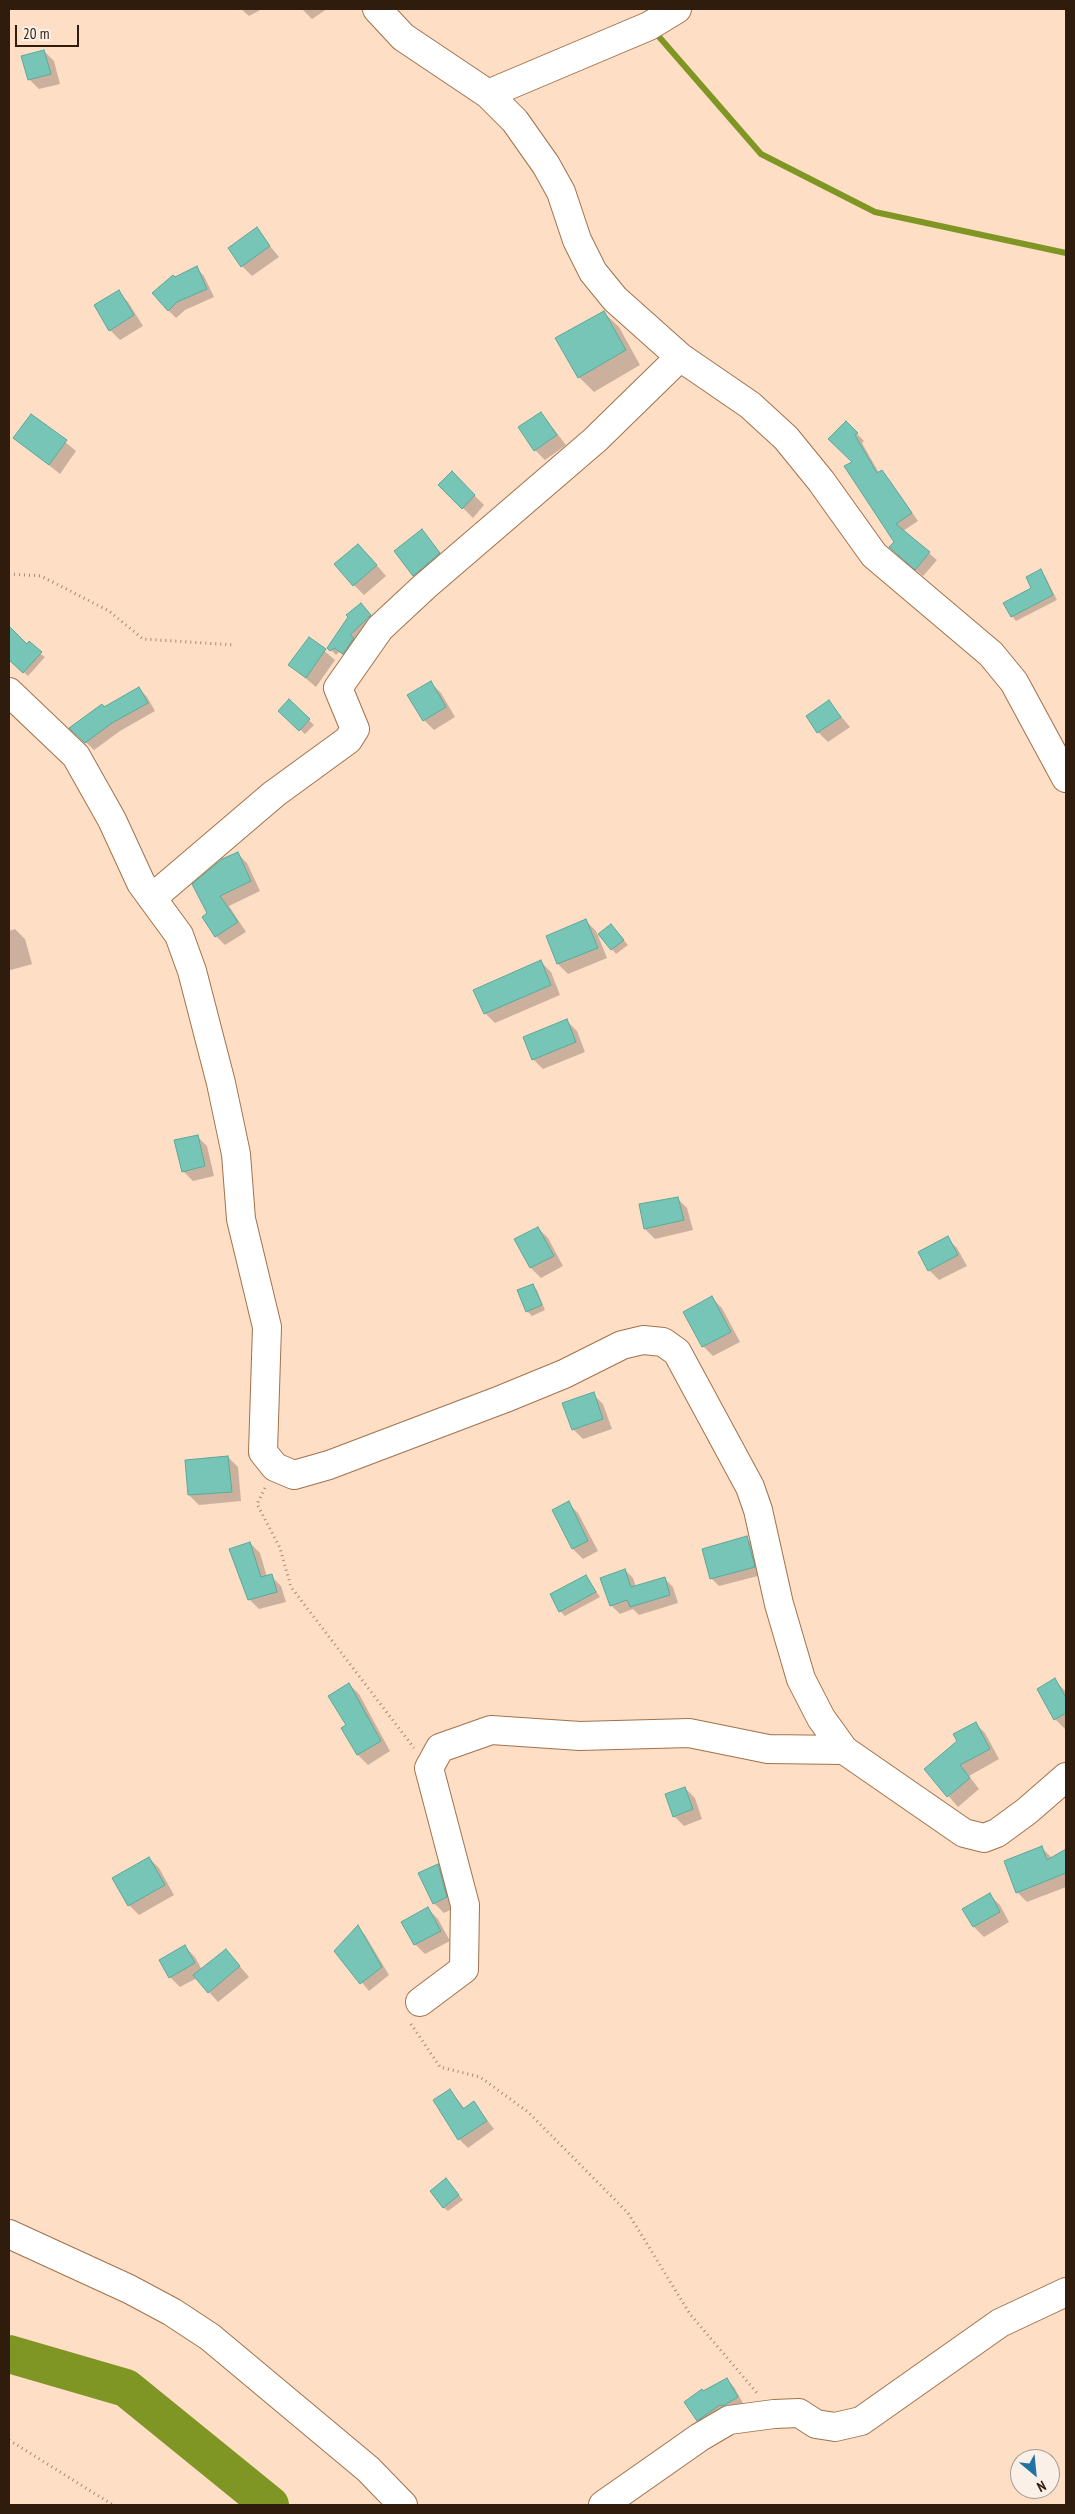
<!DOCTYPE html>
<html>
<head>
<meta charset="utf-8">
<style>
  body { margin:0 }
  #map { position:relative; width:1075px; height:2514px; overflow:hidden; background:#fedec5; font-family:"PT Sans Narrow",sans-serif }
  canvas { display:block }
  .frame { position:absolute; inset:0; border:10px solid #2f1c0c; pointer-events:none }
  .north { position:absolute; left:1010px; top:2449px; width:50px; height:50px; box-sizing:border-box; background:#fbf0e8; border:1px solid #a99b90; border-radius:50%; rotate:152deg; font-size:14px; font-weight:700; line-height:20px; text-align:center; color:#2f1c0c }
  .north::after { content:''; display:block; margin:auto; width:18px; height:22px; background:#2173a4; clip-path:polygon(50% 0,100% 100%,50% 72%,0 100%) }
  .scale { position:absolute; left:15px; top:25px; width:64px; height:22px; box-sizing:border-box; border:2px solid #2f1c0c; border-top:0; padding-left:6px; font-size:15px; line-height:18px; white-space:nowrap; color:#2f1c0c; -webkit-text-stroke:4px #fbf0e8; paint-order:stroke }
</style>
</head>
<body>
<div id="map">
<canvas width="1075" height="2514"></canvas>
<div class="frame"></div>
<div class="north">N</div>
<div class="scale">20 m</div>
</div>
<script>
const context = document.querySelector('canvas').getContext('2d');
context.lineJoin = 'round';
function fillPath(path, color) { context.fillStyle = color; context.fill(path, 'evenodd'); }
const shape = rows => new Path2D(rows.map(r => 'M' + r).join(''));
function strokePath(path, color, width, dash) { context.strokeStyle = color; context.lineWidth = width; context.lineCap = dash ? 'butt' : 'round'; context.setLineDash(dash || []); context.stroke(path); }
const shadow = shape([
  [241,9,262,9,249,16],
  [302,9,327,9,312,19],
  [44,51,54,61,60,84,39,89,29,79],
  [256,229,279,257,252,276,242,266],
  [196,268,204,276,214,297,185,310,176,318,168,310,175,278],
  [118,292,128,302,143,326,120,340,110,330],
  [603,312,619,327,640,365,594,392,579,377],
  [541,413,566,445,545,460,535,450],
  [32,415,76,451,60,474,15,438],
  [846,423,864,441,862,443,879,473,882,471,889,479,918,521,903,531,937,560,923,576,898,555,895,542,854,462],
  [452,473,484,505,473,518,440,485],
  [421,531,449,563,424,585,414,575],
  [368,555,386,576,364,595,354,585],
  [1040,571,1045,576,1057,600,1016,621,1012,616,1033,589],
  [366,609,375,620,354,640,358,643,348,658,339,652,336,655,329,648],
  [9,628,27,645,45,657,28,676,9,658],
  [309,638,335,660,316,687,290,665],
  [431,683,441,693,455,717,434,730,424,720],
  [139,688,147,697,155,711,120,731,94,750,71,728],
  [289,701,314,725,305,734,280,711],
  [829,702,850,727,828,742,818,732],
  [237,853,247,863,260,891,229,906,246,932,225,945,216,936,209,914],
  [586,921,596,931,607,958,568,974,558,964,547,937],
  [15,929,25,939,32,964,11,970,9,969,9,931],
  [615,930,628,945,616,954,600,934],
  [541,962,551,972,560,995,495,1023,485,1013],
  [567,1021,577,1031,585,1052,543,1069,533,1059],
  [197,1136,207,1146,214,1176,193,1181,183,1171],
  [677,1198,687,1208,693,1230,655,1239,645,1229],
  [538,1228,548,1238,563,1266,541,1278,531,1268,516,1240],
  [947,1238,957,1248,967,1266,939,1280,929,1270],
  [532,1285,537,1290,545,1310,532,1316,527,1311],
  [712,1298,722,1308,740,1342,713,1356,703,1346],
  [593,1394,603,1404,612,1429,583,1439,573,1429],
  [228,1457,238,1467,241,1501,199,1505,189,1495],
  [568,1503,578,1513,598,1551,583,1559,573,1549],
  [746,1538,755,1546,762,1575,719,1586,711,1578],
  [250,1543,260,1553,267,1577,271,1576,281,1586,286,1602,259,1609,249,1599],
  [625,1570,633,1578,636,1587,664,1578,673,1587,678,1603,639,1615,633,1609,620,1614,611,1605],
  [586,1576,600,1597,565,1616,560,1611],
  [1055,1680,1066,1692,1065,1729,1055,1719],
  [349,1684,359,1694,390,1751,368,1765,358,1755,348,1726],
  [975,1723,985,1733,999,1759,969,1776,979,1789,958,1807,925,1769,958,1742],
  [685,1788,695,1798,702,1819,684,1826,674,1816],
  [1042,1848,1053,1859,1066,1851,1066,1887,1027,1902,1017,1892],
  [149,1858,159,1868,174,1895,139,1915,129,1905],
  [438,1866,448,1875,456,1907,444,1913,434,1903],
  [990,1895,1000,1905,1009,1922,984,1937,974,1927,964,1909],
  [428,1909,438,1919,450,1941,425,1954,415,1944],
  [358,1927,365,1935,389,1975,369,1991,336,1951],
  [185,1947,195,1957,202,1970,226,1950,249,1977,218,2002,197,1978,180,1987,170,1977],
  [450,2090,465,2109,474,2103,494,2129,468,2148,459,2139,434,2100],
  [451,2185,463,2200,448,2211,443,2207],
  [727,2380,734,2387,744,2405,706,2427,698,2420,704,2392]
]);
const stream = shape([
  [654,31,761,154,875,212,1066,253]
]);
const river = shape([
  [9,2354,126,2388,270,2505]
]);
const building = shape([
  [44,50,51,74,28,80,21,56,44,50],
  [257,227,270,246,241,267,228,248,257,227],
  [197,266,207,289,177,302,168,311,152,293,173,275,175,277,197,266],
  [119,290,134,315,109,331,94,305,119,290],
  [604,311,626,350,578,378,555,338,604,311],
  [541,412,557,435,534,451,518,427,541,412],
  [31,414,67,440,49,465,13,438,31,414],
  [846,421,858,433,855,435,877,473,882,470,912,513,896,524,930,552,915,570,889,547,894,542,844,466,852,462,828,439,846,421],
  [452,471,475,495,462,509,438,485,452,471],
  [422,529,440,553,413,576,394,551,422,529],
  [358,544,377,565,353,586,334,564,358,544],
  [1041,569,1053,595,1011,617,1003,603,1031,588,1026,577,1041,569],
  [361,603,371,615,350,635,354,638,343,654,334,648,330,651,327,648,348,617,346,615,361,603],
  [9,626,27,644,29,641,42,652,23,673,9,660,9,626],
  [309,637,326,649,306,678,288,665,309,637],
  [431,681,446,707,423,721,407,695,431,681],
  [139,687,148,703,112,723,85,743,69,728,102,704,104,707,139,687],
  [289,699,310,719,299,731,278,711,289,699],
  [829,700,841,717,817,733,806,716,829,700],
  [238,852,251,881,220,896,238,922,215,937,202,917,207,913,192,884,222,859,238,852],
  [586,919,598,948,557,964,546,936,586,919],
  [611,924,624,940,611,950,598,934,611,924],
  [541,960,551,985,484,1014,473,990,541,960],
  [567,1019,576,1042,532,1060,523,1037,567,1019],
  [198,1135,205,1166,182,1172,174,1140,198,1135],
  [678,1197,684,1220,644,1229,639,1204,678,1197],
  [538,1227,554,1256,530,1268,514,1239,538,1227],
  [948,1236,958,1255,928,1271,918,1252,948,1236],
  [533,1284,542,1305,526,1312,517,1290,533,1284],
  [712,1296,731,1332,702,1347,683,1312,712,1296],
  [594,1392,603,1419,572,1430,562,1403,594,1392],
  [228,1456,232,1492,188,1495,185,1460,228,1456],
  [569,1501,588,1541,572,1549,552,1510,569,1501],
  [747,1536,755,1567,710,1579,702,1549,747,1536],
  [250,1542,261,1577,272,1574,277,1592,248,1600,229,1549,250,1542],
  [625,1569,631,1587,665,1577,670,1595,630,1607,627,1600,610,1606,600,1578,625,1569],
  [586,1575,596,1592,559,1612,550,1594,586,1575],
  [1055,1678,1066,1698,1066,1713,1054,1720,1037,1689,1055,1678],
  [349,1683,381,1741,357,1755,341,1728,346,1725,328,1696,349,1683],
  [976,1722,990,1749,960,1765,970,1778,947,1797,924,1769,957,1741,953,1734,976,1722],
  [685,1787,693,1809,673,1817,665,1794,685,1787],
  [1042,1846,1047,1860,1066,1849,1066,1873,1016,1893,1004,1861,1042,1846],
  [149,1857,165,1885,128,1906,112,1878,149,1857],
  [438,1864,447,1897,433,1904,418,1873,438,1864],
  [990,1893,1000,1912,973,1927,962,1909,990,1893],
  [428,1907,441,1931,414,1945,401,1922,428,1907],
  [358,1925,382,1967,360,1984,334,1951,358,1925],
  [185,1945,195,1963,169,1978,159,1960,185,1945],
  [226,1949,240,1966,208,1993,193,1975,226,1949],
  [450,2089,463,2109,474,2101,487,2121,458,2140,433,2100,450,2089],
  [446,2178,459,2195,443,2208,430,2191,446,2178],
  [727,2378,738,2397,723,2406,720,2405,697,2421,684,2402,702,2389,703,2391,727,2378]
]);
const path = shape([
  [9,574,41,576,109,611,143,639,235,645],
  [265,1488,257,1504,280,1548,291,1587,414,1748],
  [411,2024,440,2067,480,2077,528,2112,628,2213,690,2314,757,2393],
  [9,2440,113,2505]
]);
const minor = shape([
  [377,9,403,37,488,94,515,121,546,165,561,192,577,240,593,272,615,299,680,357,750,405,786,438,821,481,874,555,991,654,1014,682,1066,778],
  [488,94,649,26,677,9],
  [9,692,76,756,112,820,141,883,179,935,192,971,221,1083,236,1154,241,1219,267,1327,263,1452,275,1467,294,1475,329,1465,503,1399,564,1374,622,1345,643,1340,663,1342,677,1352,750,1487,758,1510,779,1604,801,1679,821,1718,844,1750,964,1833,984,1838,997,1833,1027,1811,1066,1777],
  [152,898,274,794,348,740,355,729,338,688,380,628,424,587,595,440,680,357],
  [420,2002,464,1969,465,1905,429,1768,440,1748,491,1730,580,1736,689,1733,768,1749,844,1750],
  [9,2234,129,2289,172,2312,210,2337,368,2469,403,2505],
  [603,2505,700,2437,729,2420,774,2414,799,2413,816,2424,835,2427,861,2421,1000,2323,1066,2292]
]);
fillPath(shadow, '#0003');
strokePath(stream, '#809624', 6);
strokePath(river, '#809624', 38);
fillPath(building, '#77c5b6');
strokePath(building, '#5aa89a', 1);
strokePath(minor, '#a1724b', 30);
strokePath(path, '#a38974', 3, [1, 4]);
strokePath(minor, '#fff', 28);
</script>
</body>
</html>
